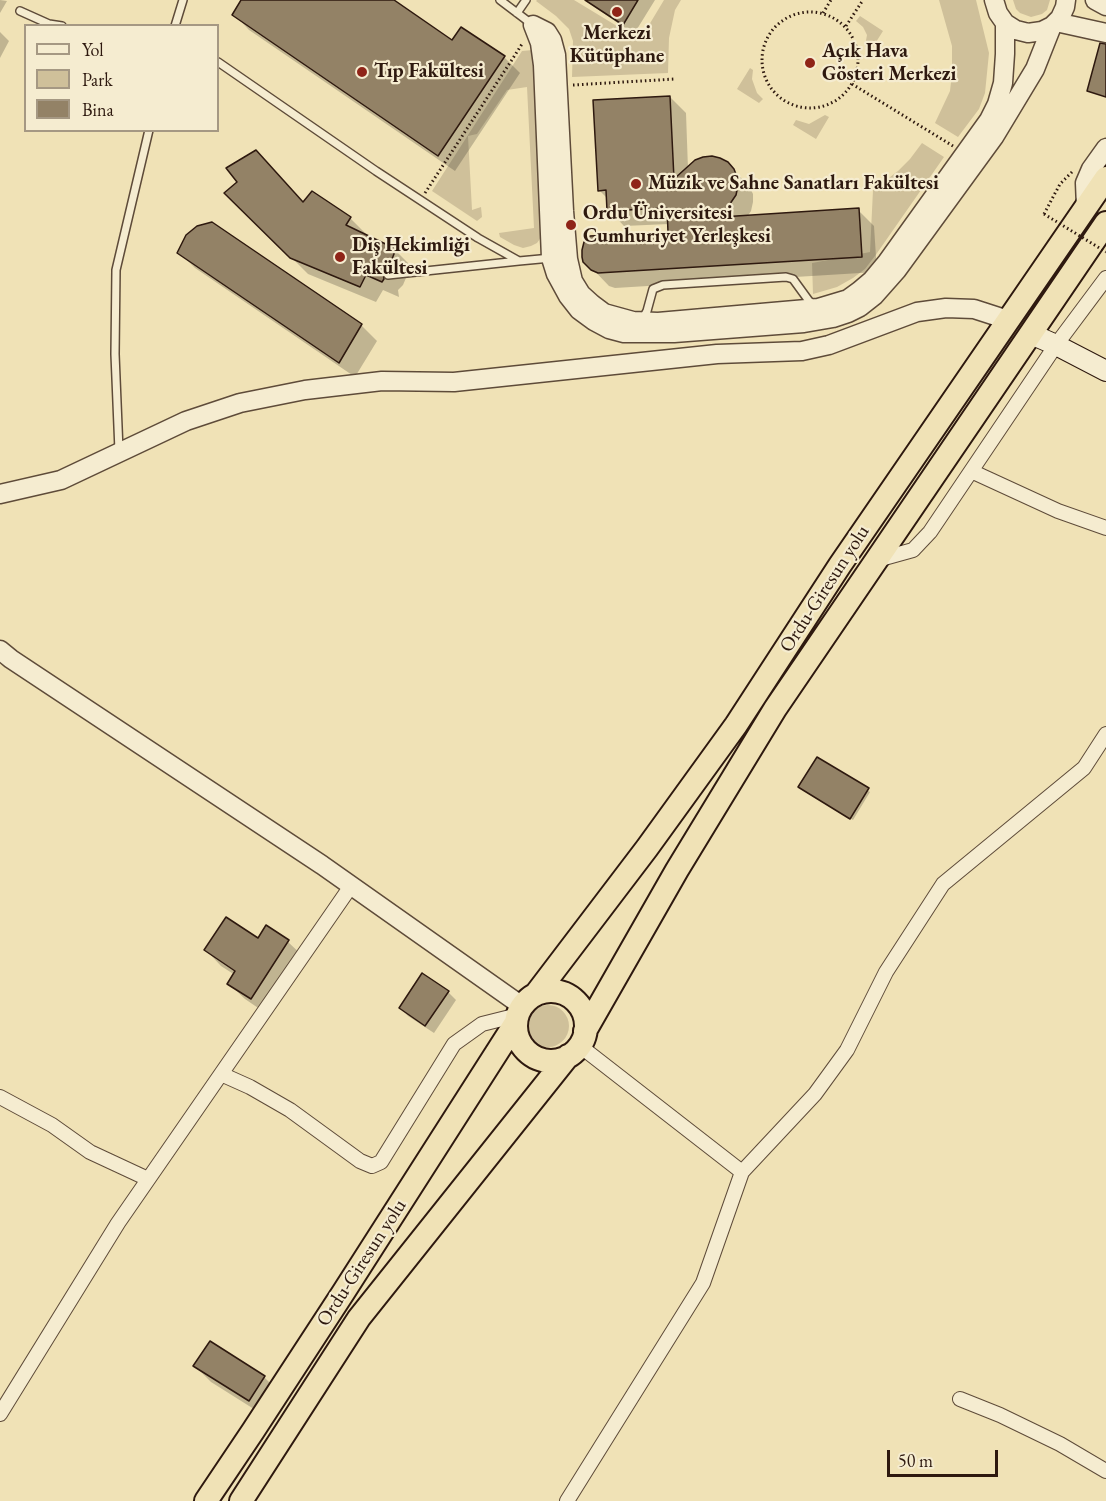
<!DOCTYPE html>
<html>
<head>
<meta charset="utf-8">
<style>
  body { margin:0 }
  #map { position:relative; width:1106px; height:1501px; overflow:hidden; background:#f0e2b6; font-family:"EB Garamond",serif }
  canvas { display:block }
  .legend { position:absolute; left:24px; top:24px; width:195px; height:108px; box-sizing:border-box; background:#f5ecd0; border:2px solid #a59883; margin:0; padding:8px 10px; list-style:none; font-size:18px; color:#2e190f }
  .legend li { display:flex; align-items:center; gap:12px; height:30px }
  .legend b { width:30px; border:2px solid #a59883 }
  .scale { position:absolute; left:887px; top:1450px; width:111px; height:27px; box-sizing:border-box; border:3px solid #2e190f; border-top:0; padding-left:8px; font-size:18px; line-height:21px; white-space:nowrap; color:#2e190f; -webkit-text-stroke:4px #f5ecd0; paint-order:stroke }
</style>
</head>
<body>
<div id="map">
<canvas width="1106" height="1501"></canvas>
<ul class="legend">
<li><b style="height:8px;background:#f5ecd0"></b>Yol</li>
<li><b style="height:16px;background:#cfc09a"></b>Park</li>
<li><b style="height:16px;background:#938266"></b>Bina</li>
</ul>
<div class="scale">50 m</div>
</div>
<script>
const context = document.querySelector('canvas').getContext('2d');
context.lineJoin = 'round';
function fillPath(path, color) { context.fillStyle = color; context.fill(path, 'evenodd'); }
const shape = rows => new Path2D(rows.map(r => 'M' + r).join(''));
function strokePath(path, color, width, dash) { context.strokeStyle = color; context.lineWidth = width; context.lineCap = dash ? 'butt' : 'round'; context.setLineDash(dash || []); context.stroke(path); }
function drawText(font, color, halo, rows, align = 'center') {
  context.font = font + ' "EB Garamond",serif'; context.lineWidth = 4.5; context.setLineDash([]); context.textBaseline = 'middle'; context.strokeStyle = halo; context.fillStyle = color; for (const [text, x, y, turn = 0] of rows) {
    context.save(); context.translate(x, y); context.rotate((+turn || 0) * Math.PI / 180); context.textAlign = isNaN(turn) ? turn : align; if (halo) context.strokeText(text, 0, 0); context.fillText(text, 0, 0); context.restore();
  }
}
const green = shape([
  [537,0,574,0,640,40,664,0,681,0,675,10,669,38,668,73,572,77,573,41,569,29,556,16,536,1],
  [939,0,976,0,989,53,985,93,979,109,958,137,935,123,950,91,952,73,952,46],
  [1013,0,1050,0,1047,10,1042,14,1031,17,1020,13,1016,9],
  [860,16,883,31,871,50,865,46,867,35,863,27,856,21],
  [533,50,544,223,542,236,537,243,531,246,523,248,514,245,500,237,499,233,534,228,527,87,507,90,477,134,468,136,472,210,481,207,482,217,477,221,432,191,522,51],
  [750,68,753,70,752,79,757,93,763,99,759,103,737,89],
  [825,115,829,117,816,139,793,125,796,120,809,124],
  [922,143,944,157,875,256,865,269,853,278,837,287,813,294,812,263,870,252,873,190,898,171,910,159],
  '527 1026a21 21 0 1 1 42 0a21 21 0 1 1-42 0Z'
]);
const shadow = shape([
  [0,0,7,1,0,13],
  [243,0,389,0,452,42,504,57,520,73,455,171,249,30,234,14],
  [584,0,655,0,634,34],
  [0,32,9,41,0,58],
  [670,97,686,113,688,169,727,163,749,186,753,194,753,202,751,211,747,217,858,210,874,226,877,272,615,288,609,286,585,261,669,233,669,224,624,226,609,210,608,199,599,190],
  [256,152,304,204,350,218,366,234,365,236,395,250,411,266,403,285,398,290,399,297,383,290,376,302,308,274,227,193,239,182],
  [179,252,361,325,377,341,355,377,195,268],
  [817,759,870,792,853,820,802,789],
  [266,927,288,942,304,957,267,1014,245,999,229,984,235,975,221,966,206,950,258,940],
  [448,992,456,1000,434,1033,408,1016,400,1008],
  [195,1366,264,1377,280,1393,265,1416,211,1382]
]);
const building = shape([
  [241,0,394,0,452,40,461,27,505,56,438,156,232,15,241,0],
  [585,0,638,0,623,25,585,0],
  [1100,43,1106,44,1106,97,1087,91,1100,43],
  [670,96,674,179,695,160,703,157,712,156,720,158,728,162,734,169,737,177,738,186,736,195,721,217,859,208,862,257,598,273,591,270,583,262,582,257,582,250,584,242,590,236,668,232,667,208,607,211,606,190,598,191,593,100,670,96],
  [256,150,303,202,312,191,351,217,346,225,396,249,388,269,383,273,384,279,382,282,366,275,360,287,290,258,224,193,237,182,226,168,256,150],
  [212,222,362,324,339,363,177,253,186,235,197,226,212,222],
  [817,757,869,788,850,819,798,787,817,757],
  [226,917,258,938,266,925,289,940,251,999,227,984,235,971,204,950,226,917],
  [422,973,449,991,425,1026,399,1008,422,973],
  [210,1341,265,1376,249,1401,193,1366,210,1341]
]);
const path = shape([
  '762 60a48 48 0 1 1 96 0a48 48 0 1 1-96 0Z',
  [823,13,831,0],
  [846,26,863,0],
  [852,84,953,146],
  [573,85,675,79],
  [425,193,515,55,522,44,524,44],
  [1044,214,1060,184,1073,171]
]);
const service = shape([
  [500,0,533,25],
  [20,11,49,24,62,26],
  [517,13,526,0],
  [175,26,183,0],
  [218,62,376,171,478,238,519,261,551,258],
  [388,275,519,261],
  [642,320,647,311,653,289,663,285,786,277,793,279,809,301,814,305],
  [119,451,115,354,116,270,149,130]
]);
const minor = shape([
  [971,471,1058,511,1106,528],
  [877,560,913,550,930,532,1056,345,1106,278],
  [580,1046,742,1172],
  [221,1074,250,1087,290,1110,360,1161,372,1166,381,1162,454,1044,482,1024,518,1015],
  [0,1097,52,1125,90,1152,148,1179],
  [960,1399,1000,1415,1060,1444,1106,1471],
  [0,1414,118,1223,351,886],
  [567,1501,703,1283,742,1172,815,1094,847,1050,886,972,943,884,1084,768,1106,734]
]);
const tertiary = shape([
  [994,0,998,13,1005,23,1016,30,1028,33,1042,31,1052,26,1060,18,1065,7,1066,0],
  [1095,0,1106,6],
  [1056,22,1106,33],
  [1005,23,1005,54,1003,83,997,104,989,120,887,262,872,280,859,291,848,299,818,308,658,322,633,321,604,313,592,304,581,294,573,281,568,259,564,211,556,55,552,40,547,32,533,25,540,43,543,65,551,258,556,274,568,296,579,310,594,321,609,329,624,333,674,333,804,323,833,318,848,313,860,307,874,296,897,270,994,137,1035,69,1052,26],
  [1086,207,1085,183,1091,169,1106,148],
  [0,494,61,480,186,421,240,403,305,390,382,381,454,382,717,354,802,351,829,345,917,312,946,308,974,309,1008,320],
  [0,650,11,659,322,865,522,1006]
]);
const secondary = shape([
  [1031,334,1056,345,1106,371]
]);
const trunk = shape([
  '516 1026a35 35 0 1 1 70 0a35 35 0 1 1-70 0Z',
  [536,994,647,848,736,725,840,565,1106,178],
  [585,1031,677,870,775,709,1106,223],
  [206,1501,253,1431,343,1293,515,1024],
  [241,1501,359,1318,568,1056]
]);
const pathBridge = shape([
  [1044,214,1106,252]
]);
const markers = [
  [617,12,6,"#8f2418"],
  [810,63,6,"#8f2418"],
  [362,72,6,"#8f2418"],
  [636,184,6,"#8f2418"],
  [571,225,6,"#8f2418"],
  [340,257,6,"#8f2418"]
];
const poiNames = [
  ["Merkezi",617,34,"center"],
  ["Kütüphane",617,57,"center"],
  ["Açık Hava",822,52],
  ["Gösteri Merkezi",822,75],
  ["Tıp Fakültesi",374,72],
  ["Müzik ve Sahne Sanatları Fakültesi",648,184],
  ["Ordu Üniversitesi",583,214],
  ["Cumhuriyet Yerleşkesi",583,237],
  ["Diş Hekimliği",352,246],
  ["Fakültesi",352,269]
];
const streetNames = [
  ["Ordu-Giresun yolu",825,589,-57],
  ["Ordu-Giresun yolu",362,1263,-57]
];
fillPath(green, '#cfc09a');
fillPath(shadow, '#0003');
fillPath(building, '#938266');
strokePath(building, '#2e190f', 1.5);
strokePath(service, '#5e4b39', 10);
strokePath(minor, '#5e4b39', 16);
strokePath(tertiary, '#5e4b39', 21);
strokePath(secondary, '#2e190f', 22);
strokePath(trunk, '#2e190f', 26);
strokePath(path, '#2e190f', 3, [1.5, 3]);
strokePath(service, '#f5ecd0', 7);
strokePath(minor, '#f5ecd0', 14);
strokePath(tertiary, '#f5ecd0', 18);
strokePath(secondary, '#f5ecd0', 20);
strokePath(trunk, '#f0e2b6', 22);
strokePath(pathBridge, '#2e190f', 3, [1.5, 3]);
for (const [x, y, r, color] of markers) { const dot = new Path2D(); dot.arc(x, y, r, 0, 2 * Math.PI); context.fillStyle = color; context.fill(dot); strokePath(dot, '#f5ecd0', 2); }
drawText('bold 20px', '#2e190f', '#f5ecd0', poiNames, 'left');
drawText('20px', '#2e190f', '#f5ecd0', streetNames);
</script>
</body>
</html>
